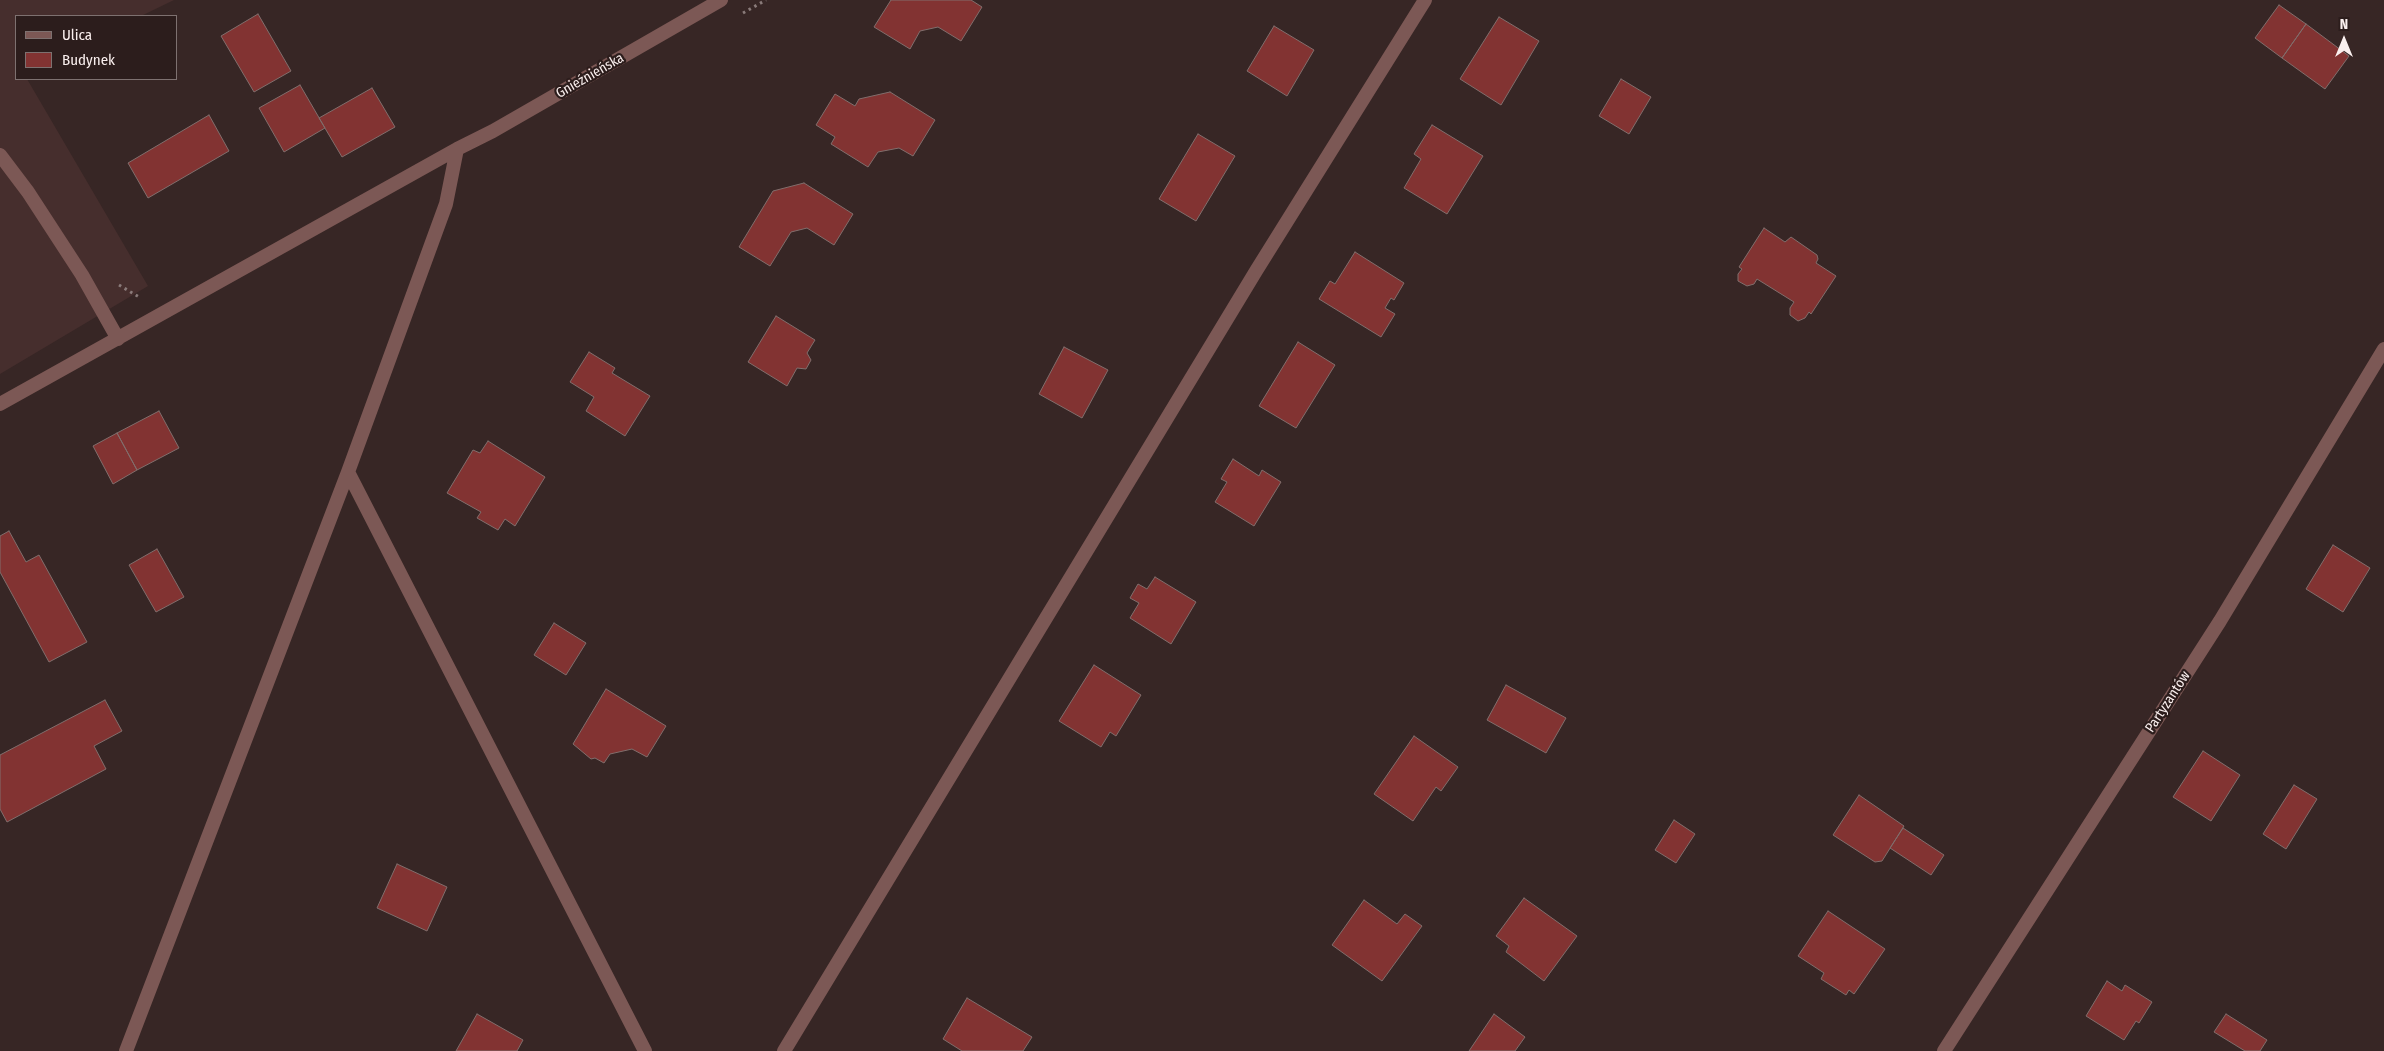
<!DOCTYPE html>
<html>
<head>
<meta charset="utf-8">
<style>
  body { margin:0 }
  #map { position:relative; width:2384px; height:1051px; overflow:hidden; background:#372625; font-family:"Fira Sans Condensed",sans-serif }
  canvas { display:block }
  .legend { position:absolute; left:15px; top:15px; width:162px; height:65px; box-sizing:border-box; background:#2c1d1c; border:1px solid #7e7170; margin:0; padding:6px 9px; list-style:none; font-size:15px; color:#faefee }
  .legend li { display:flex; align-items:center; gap:10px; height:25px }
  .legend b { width:25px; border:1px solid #7e7170 }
  .north { position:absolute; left:2319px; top:15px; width:50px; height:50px; -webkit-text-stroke:4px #2c1d1c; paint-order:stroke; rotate:0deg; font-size:14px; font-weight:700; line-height:20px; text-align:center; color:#faefee }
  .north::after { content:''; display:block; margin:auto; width:18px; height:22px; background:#faefee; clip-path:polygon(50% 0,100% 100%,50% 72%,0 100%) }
</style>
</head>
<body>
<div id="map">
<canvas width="2384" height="1051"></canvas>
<ul class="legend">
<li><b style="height:6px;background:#7c5855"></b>Ulica</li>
<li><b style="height:14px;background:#823332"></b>Budynek</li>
</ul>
<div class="north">N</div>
</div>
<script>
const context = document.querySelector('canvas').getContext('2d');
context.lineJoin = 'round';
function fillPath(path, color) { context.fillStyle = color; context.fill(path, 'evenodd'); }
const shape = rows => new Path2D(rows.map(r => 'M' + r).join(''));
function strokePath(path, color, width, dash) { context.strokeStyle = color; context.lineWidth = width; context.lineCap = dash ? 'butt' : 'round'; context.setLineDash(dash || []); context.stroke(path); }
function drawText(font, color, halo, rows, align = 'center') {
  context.font = font + ' "Fira Sans Condensed",sans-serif'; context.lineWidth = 4.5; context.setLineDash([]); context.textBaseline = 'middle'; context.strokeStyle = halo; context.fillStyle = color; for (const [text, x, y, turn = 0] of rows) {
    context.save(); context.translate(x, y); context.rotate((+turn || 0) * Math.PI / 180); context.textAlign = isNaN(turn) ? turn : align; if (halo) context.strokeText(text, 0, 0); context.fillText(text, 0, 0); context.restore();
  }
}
const built = shape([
  [0,0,174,0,141,16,16,16,16,79,27,79,148,286,0,374]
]);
const building = shape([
  [891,0,971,0,982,7,961,41,938,27,920,31,910,49,874,27,891,0],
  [2279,5,2306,24,2282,58,2255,38,2279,5],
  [258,14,291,71,254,92,221,36,258,14],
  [1499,17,1539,41,1501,105,1460,79,1499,17],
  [2306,24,2349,56,2325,89,2282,58,2306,24],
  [1274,26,1314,50,1287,96,1247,71,1274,26],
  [1621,79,1651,97,1629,134,1599,116,1621,79],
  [300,85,325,128,284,152,259,108,300,85],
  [372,88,395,127,342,157,319,118,372,88],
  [890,92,935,120,913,156,899,148,878,152,868,167,831,144,835,137,816,125,835,94,855,106,859,99,890,92],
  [209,115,229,151,148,198,128,163,209,115],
  [1432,125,1483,156,1447,214,1404,188,1421,159,1414,154,1432,125],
  [1198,134,1235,156,1196,221,1159,199,1198,134],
  [804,183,853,214,834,245,807,228,791,232,770,266,739,247,773,191,804,183],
  [1764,228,1785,242,1791,237,1817,255,1818,259,1816,263,1836,276,1811,314,1809,312,1805,318,1798,321,1790,315,1790,308,1794,302,1757,279,1754,284,1747,286,1738,281,1738,274,1742,269,1739,267,1764,228],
  [1355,252,1404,283,1394,300,1391,298,1385,308,1395,314,1381,337,1319,299,1330,281,1335,284,1355,252],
  [776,316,815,340,807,353,811,360,806,369,797,368,787,386,748,362,776,316],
  [1298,342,1335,365,1296,428,1259,406,1298,342],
  [1064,347,1108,370,1082,418,1039,394,1064,347],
  [589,352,615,368,612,373,650,396,625,436,586,411,594,397,570,382,589,352],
  [159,411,179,448,137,470,117,433,159,411],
  [117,433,137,470,113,484,93,446,117,433],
  [488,441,545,477,515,526,505,519,498,530,477,518,481,512,447,493,473,450,480,453,488,441],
  [1233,459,1259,476,1262,470,1281,482,1254,526,1215,502,1227,482,1221,479,1233,459],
  [9,531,26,562,39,555,87,642,49,662,0,572,0,536,9,531],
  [2333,545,2370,568,2343,612,2306,589,2333,545],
  [157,549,184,597,156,612,129,565,157,549],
  [1155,577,1196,602,1171,644,1130,618,1139,603,1130,598,1138,584,1147,589,1155,577],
  [554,623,586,643,566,675,534,655,554,623],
  [1094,665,1141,695,1116,736,1110,732,1101,747,1059,721,1094,665],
  [1506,685,1566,718,1546,753,1487,720,1506,685],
  [606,689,666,726,647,757,632,749,610,754,604,763,595,758,591,759,573,744,606,689],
  [105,700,122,731,94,746,106,769,7,822,0,809,0,755,105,700],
  [1414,736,1458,767,1441,791,1436,787,1413,821,1374,794,1414,736],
  [2203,751,2240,775,2211,821,2173,797,2203,751],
  [2294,785,2317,799,2286,849,2263,834,2294,785],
  [1859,795,1904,826,1882,861,1875,862,1833,835,1859,795],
  [1674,820,1695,834,1676,863,1655,850,1674,820],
  [1903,828,1944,855,1931,875,1890,848,1903,828],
  [397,864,447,887,427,931,377,908,397,864],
  [1524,898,1577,936,1544,981,1506,952,1509,946,1496,936,1524,898],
  [1364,900,1397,924,1405,914,1422,926,1382,981,1332,945,1364,900],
  [1828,911,1885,949,1854,994,1849,990,1846,995,1821,979,1824,973,1798,956,1828,911],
  [2107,981,2122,991,2125,985,2152,1002,2139,1023,2136,1021,2124,1040,2086,1016,2107,981],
  [967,998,1032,1037,1023,1051,962,1051,943,1039,967,998],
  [477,1014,523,1040,517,1051,456,1051,477,1014],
  [1494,1014,1525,1037,1515,1051,1469,1051,1494,1014],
  [2226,1014,2267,1040,2260,1051,2245,1051,2214,1032,2226,1014]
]);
const path = shape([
  [743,13,766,0],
  [119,285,139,297]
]);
const minor = shape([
  [0,155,28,192,82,275,118,339],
  [0,404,457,149,493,131,721,0],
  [348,472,645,1051],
  [126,1051,348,472,446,204,457,149],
  [784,1051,1256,271,1425,0],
  [1944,1051,2220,621,2384,349]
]);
const streetNames = [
  ["Gnieźnieńska",590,76,-30],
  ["Partyzantów",2168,702,-57]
];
fillPath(built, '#462e2d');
fillPath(building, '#823332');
strokePath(building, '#816e6c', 1);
strokePath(path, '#8a7b7a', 3, [2.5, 4]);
strokePath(minor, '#7c5855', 14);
drawText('14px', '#faefee', '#2c1d1c', streetNames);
</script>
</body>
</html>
